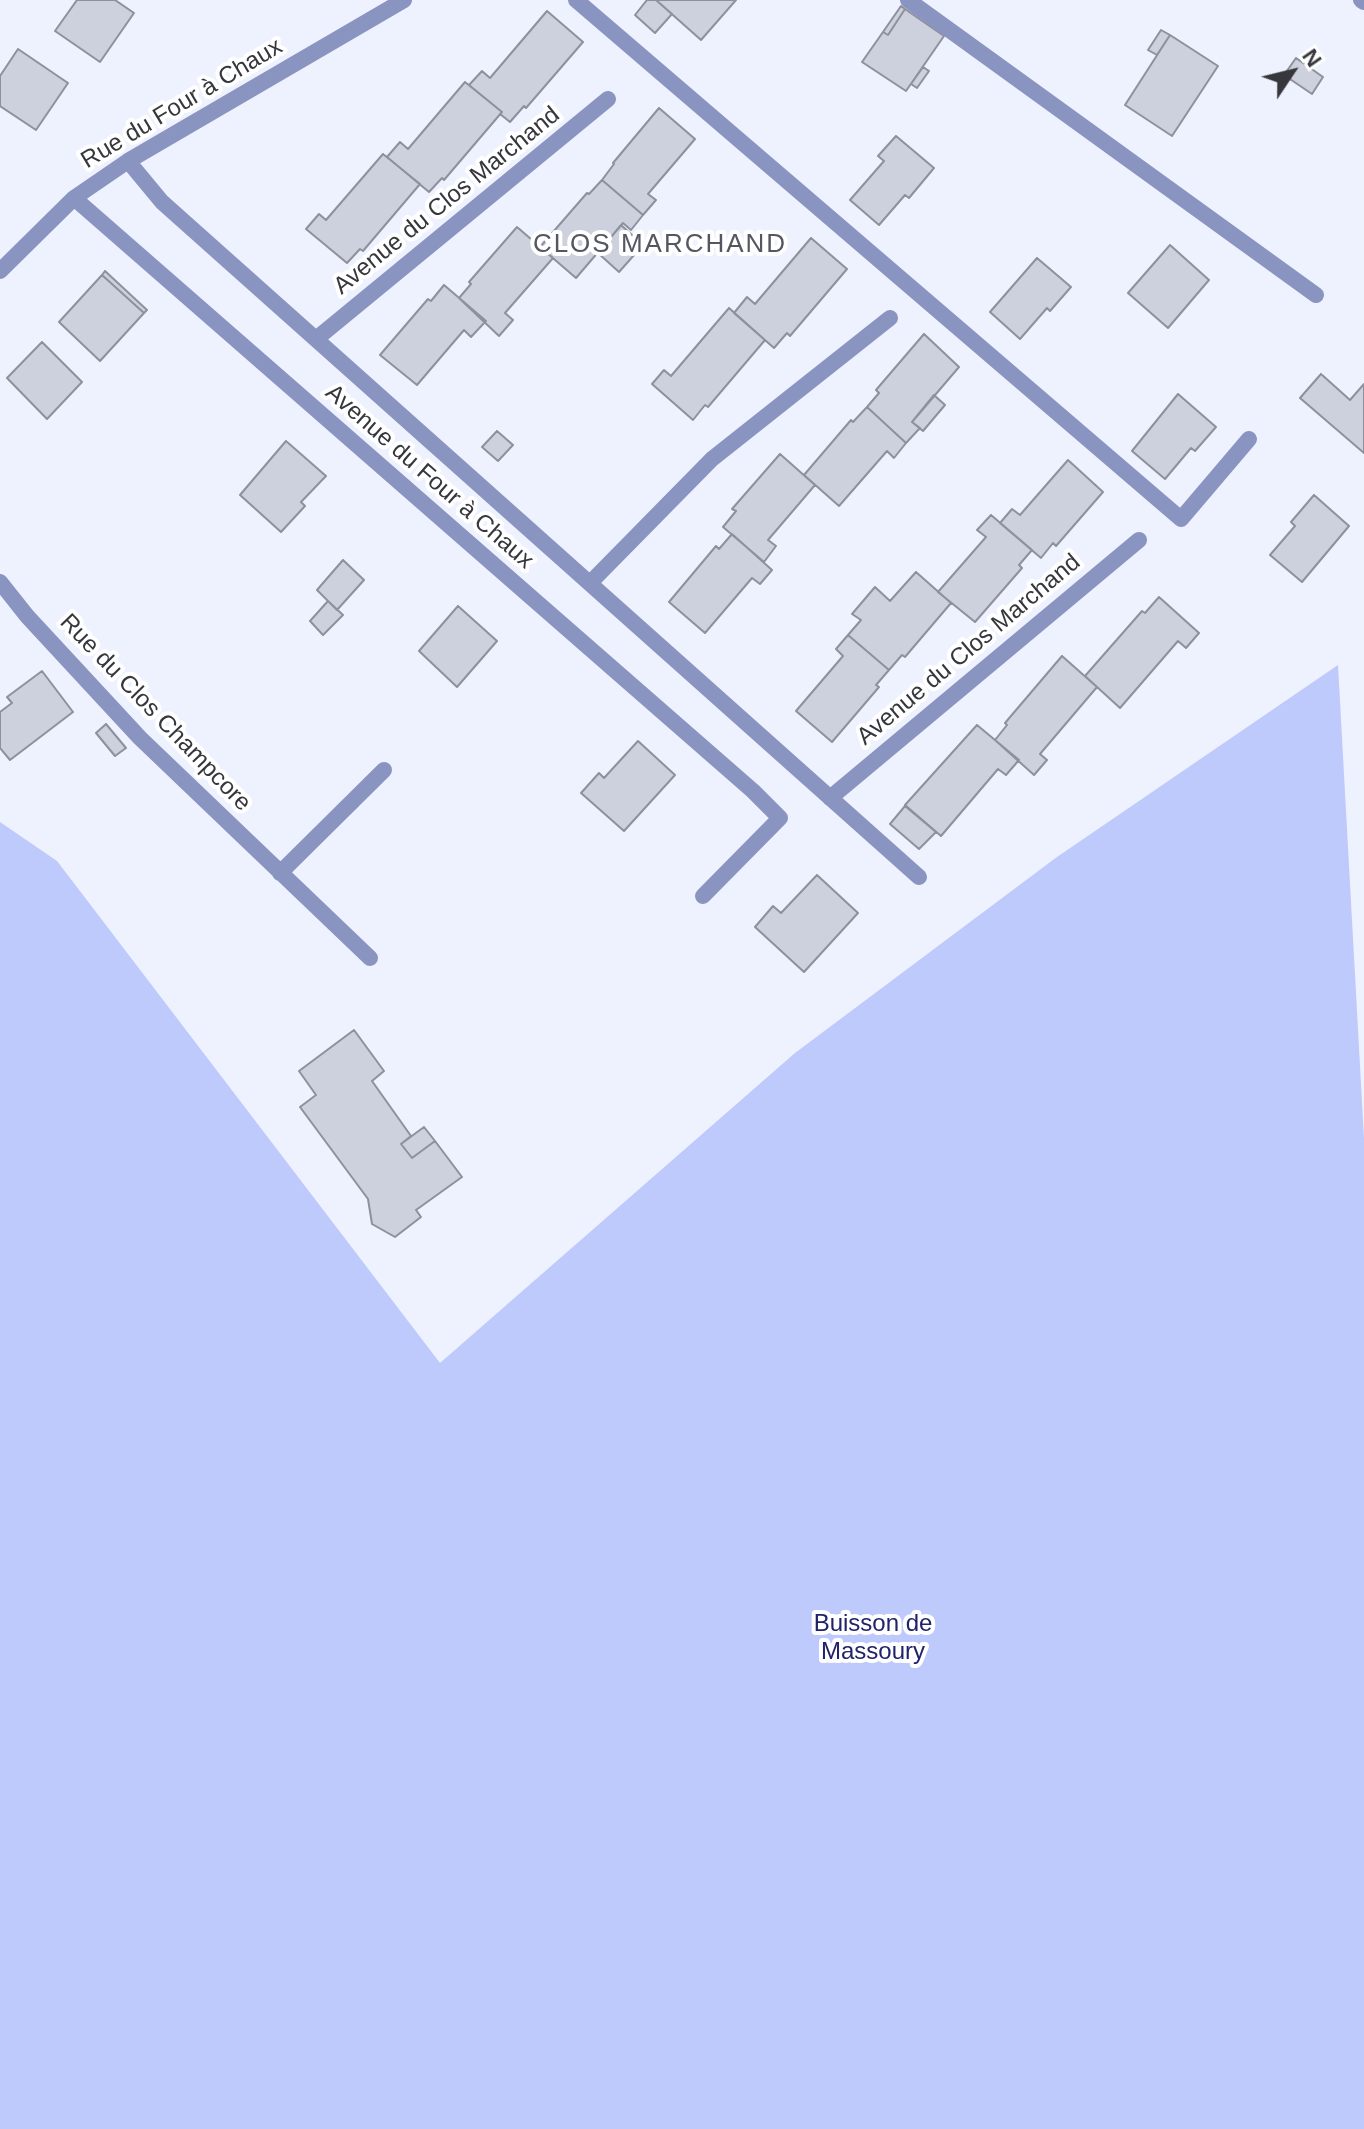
<!DOCTYPE html>
<html>
<head>
<meta charset="utf-8">
<style>
  body { margin:0 }
  #map { position:relative; width:1364px; height:2129px; overflow:hidden; background:#eef1fe; font-family:Arial,sans-serif }
  canvas { display:block }
  .north { position:absolute; left:1252px; top:32px; width:80px; height:80px; -webkit-text-stroke:6px #fff; paint-order:stroke; rotate:55deg; font-size:22px; font-weight:700; line-height:32px; text-align:center; color:#36373c }
  .north::after { content:''; display:block; margin:auto; width:28px; height:36px; background:#36373c; clip-path:polygon(50% 0,100% 100%,50% 72%,0 100%) }
</style>
</head>
<body>
<div id="map">
<canvas width="1364" height="2129"></canvas>
<div class="north">N</div>
</div>
<script>
const context = document.querySelector('canvas').getContext('2d');
context.lineJoin = 'round';
function fillPath(path, color) { context.fillStyle = color; context.fill(path, 'evenodd'); }
const shape = rows => new Path2D(rows.map(r => 'M' + r).join(''));
function strokePath(path, color, width, dash) { context.strokeStyle = color; context.lineWidth = width; context.lineCap = dash ? 'butt' : 'round'; context.setLineDash(dash || []); context.stroke(path); }
function drawText(font, color, halo, rows, align = 'center') {
  context.font = font + ' Arial,sans-serif'; context.lineWidth = 8; context.setLineDash([]); context.textBaseline = 'middle'; context.strokeStyle = halo; context.fillStyle = color; for (const [text, x, y, turn = 0] of rows) {
    context.save(); context.translate(x, y); context.rotate((+turn || 0) * Math.PI / 180); context.textAlign = isNaN(turn) ? turn : align; if (halo) context.strokeText(text, 0, 0); context.fillText(text, 0, 0); context.restore();
  }
}
const green = shape([
  [1338,665,1364,1139,1364,2129,0,2129,0,822,57,861,440,1363,795,1053,1057,857]
]);
const building = shape([
  [77,0,115,0,134,13,100,62,55,31,77,0],
  [647,0,656,0,672,14,655,33,635,15,647,0],
  [656,0,736,0,701,40,656,0],
  [901,6,905,9,888,35,883,32,901,6],
  [905,9,944,36,906,91,862,62,883,32,888,35,905,9],
  [547,11,583,42,526,108,524,106,510,122,500,114,502,112,469,85,482,71,490,78,547,11],
  [1161,30,1170,35,1157,55,1148,50,1161,30],
  [1170,35,1218,66,1172,136,1125,105,1170,35],
  [18,49,68,83,36,130,0,106,0,76,18,49],
  [1296,58,1323,77,1312,94,1284,75,1296,58],
  [923,67,929,71,917,88,911,84,923,67],
  [465,82,502,112,444,180,442,178,429,192,387,157,400,142,408,149,465,82],
  [659,108,695,139,648,194,656,200,643,215,602,180,614,164,613,163,659,108],
  [896,136,934,168,909,198,905,195,879,225,850,200,884,161,878,156,896,136],
  [383,154,420,184,363,251,360,249,347,263,306,229,319,214,326,220,383,154],
  [602,180,643,215,631,230,623,223,576,278,540,247,587,193,589,194,602,180],
  [621,225,643,245,619,272,598,253,621,225],
  [517,227,553,258,505,313,513,320,499,336,459,298,471,284,469,282,517,227],
  [811,238,847,269,790,336,787,333,774,348,734,313,747,297,755,304,811,238],
  [1170,245,1209,280,1168,328,1128,293,1170,245],
  [1037,258,1071,287,1050,311,1047,308,1020,339,990,312,1037,258],
  [105,271,147,310,144,313,102,275,105,271],
  [102,275,144,313,100,361,59,322,102,275],
  [444,285,486,321,471,337,464,330,417,385,380,355,428,299,431,301,444,285],
  [729,308,765,340,708,407,705,405,693,420,652,384,664,370,671,376,729,308],
  [924,334,959,367,912,422,920,428,906,443,867,407,879,393,876,390,924,334],
  [42,342,82,382,47,419,7,378,42,342],
  [1321,374,1350,400,1364,384,1364,453,1300,398,1321,374],
  [1178,394,1216,427,1195,451,1191,448,1165,479,1132,451,1178,394],
  [934,395,945,405,923,431,912,422,934,395],
  [867,407,906,443,894,458,887,451,839,506,804,475,851,420,853,422,867,407],
  [497,431,513,445,498,461,482,447,497,431],
  [286,441,326,476,301,502,305,506,281,532,240,495,286,441],
  [780,454,815,485,768,540,776,546,764,562,723,527,736,511,732,509,780,454],
  [1068,460,1103,492,1056,546,1053,543,1041,558,1000,523,1012,509,1020,515,1068,460],
  [1314,495,1349,526,1302,582,1270,555,1295,526,1291,522,1314,495],
  [991,515,1032,550,1019,565,1022,568,975,622,938,592,986,537,977,530,991,515],
  [732,534,772,570,760,584,752,578,705,633,669,602,716,546,719,549,732,534],
  [343,560,364,580,337,610,317,590,343,560],
  [916,572,951,603,905,657,902,655,889,670,848,635,861,620,852,614,875,587,890,601,916,572],
  [1159,597,1199,633,1186,648,1178,641,1120,708,1085,676,1142,611,1145,613,1159,597],
  [328,601,343,615,323,635,310,621,328,601],
  [458,606,497,641,457,687,419,651,458,606],
  [848,635,889,670,876,685,879,687,832,742,796,711,843,656,836,649,848,635],
  [1062,656,1097,687,1040,754,1047,760,1034,775,995,740,1007,725,1005,723,1062,656],
  [42,671,73,712,10,760,0,748,0,712,12,703,7,697,42,671],
  [106,724,126,748,115,756,96,733,106,724],
  [977,725,1019,760,1006,775,998,769,941,836,905,805,977,725],
  [638,741,675,775,624,831,581,793,599,773,604,778,638,741],
  [905,806,936,832,919,849,890,824,905,806],
  [817,875,858,913,804,972,755,927,773,906,781,913,817,875],
  [354,1030,384,1071,372,1081,411,1136,401,1144,412,1158,435,1141,462,1177,416,1210,421,1217,395,1237,372,1224,368,1199,300,1107,316,1095,299,1071,354,1030],
  [424,1127,435,1141,412,1158,401,1144,424,1127]
]);
const lane = shape([
  [576,0,1181,519,1249,439],
  [908,0,1316,295]
]);
const street = shape([
  [1361,0,1364,2],
  [128,161,162,202,919,877],
  [74,198,753,791,780,818,703,896],
  [0,271,74,198,128,161,404,0],
  [316,339,608,99],
  [0,582,27,616,140,738,370,958],
  [590,583,712,459,890,318],
  [830,798,1139,540],
  [280,873,384,770]
]);
const streetNames = [
  ["Rue du Four à Chaux",182,104,-31],
  ["Avenue du Clos Marchand",447,201,-39],
  ["Avenue du Four à Chaux",429,477,41],
  ["Avenue du Clos Marchand",969,650,-40],
  ["Rue du Clos Champcore",155,713,46]
];
const parkNames = [
  ["Buisson de",873,1624],
  ["Massoury",873,1652]
];
const neighbourhoodNames = [
  ["CLOS MARCHAND",660,245]
];
fillPath(green, '#bec9fc');
fillPath(building, '#cdd0dd');
strokePath(building, '#8e919c', 2);
strokePath(lane, '#8a94c0', 16);
strokePath(street, '#8a94c0', 16);
drawText('24px', '#36373c', '#fff', streetNames);
drawText('24px', '#202369', '#fff', parkNames);
context.letterSpacing = '2px';
drawText('26px', '#545762', '#fff', neighbourhoodNames);
context.letterSpacing = '0px';
</script>
</body>
</html>
